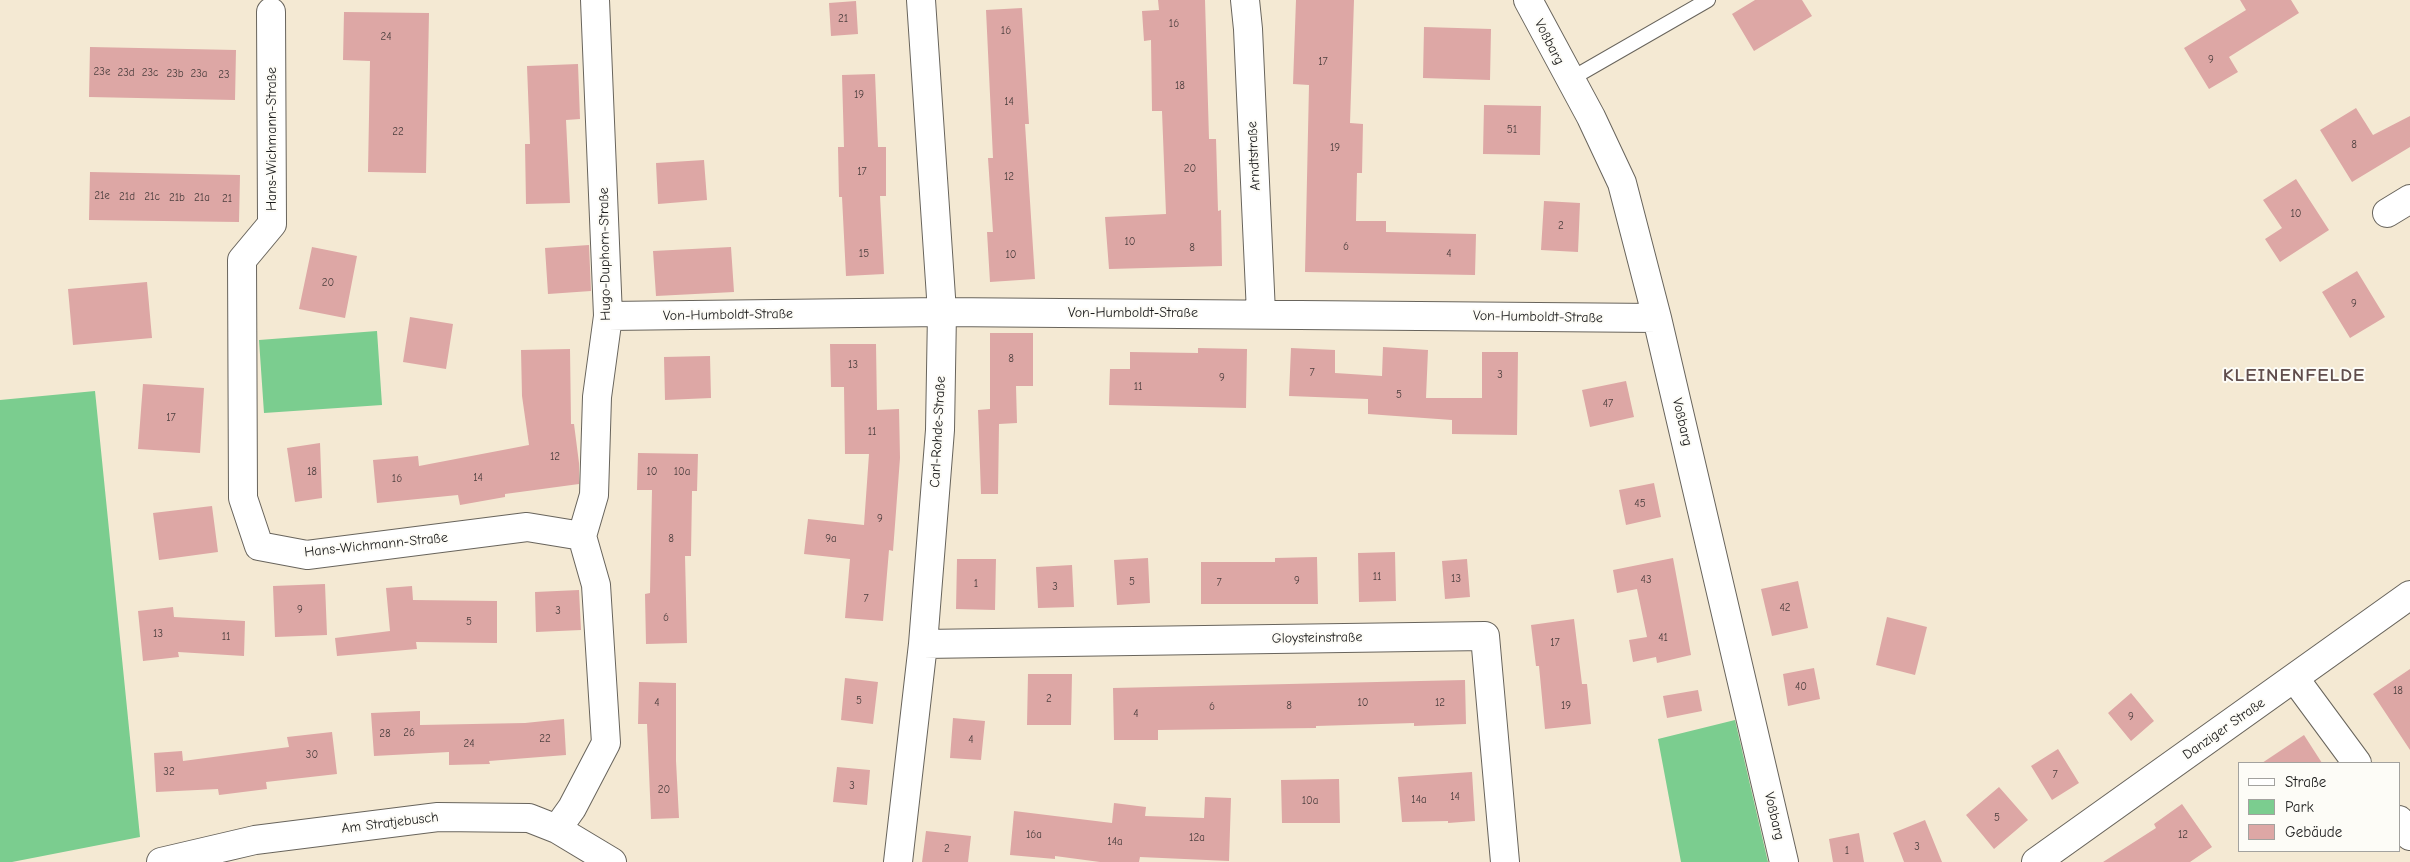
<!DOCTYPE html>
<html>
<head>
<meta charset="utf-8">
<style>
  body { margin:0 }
  #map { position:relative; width:2410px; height:862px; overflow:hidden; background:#f4e9d3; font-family:"Comic Neue",sans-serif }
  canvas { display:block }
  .legend { position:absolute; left:2238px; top:762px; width:162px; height:90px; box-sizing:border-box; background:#fdfcf7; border:1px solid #a3a29f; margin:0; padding:6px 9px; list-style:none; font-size:15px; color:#1c1c1c }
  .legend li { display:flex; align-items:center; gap:10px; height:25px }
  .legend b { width:25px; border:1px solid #a3a29f }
</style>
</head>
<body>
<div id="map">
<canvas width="2410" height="862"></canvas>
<ul class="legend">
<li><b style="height:6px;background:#fff"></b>Straße</li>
<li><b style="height:14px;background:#7bcd8f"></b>Park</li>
<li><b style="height:14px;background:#dda7a5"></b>Gebäude</li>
</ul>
</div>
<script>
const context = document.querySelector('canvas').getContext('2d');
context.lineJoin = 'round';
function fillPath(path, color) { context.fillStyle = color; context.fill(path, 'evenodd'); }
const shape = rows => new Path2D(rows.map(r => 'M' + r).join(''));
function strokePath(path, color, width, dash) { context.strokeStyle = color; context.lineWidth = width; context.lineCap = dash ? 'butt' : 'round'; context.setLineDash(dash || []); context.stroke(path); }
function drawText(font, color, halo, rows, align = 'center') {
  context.font = font + ' "Comic Neue",sans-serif'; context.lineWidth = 4; context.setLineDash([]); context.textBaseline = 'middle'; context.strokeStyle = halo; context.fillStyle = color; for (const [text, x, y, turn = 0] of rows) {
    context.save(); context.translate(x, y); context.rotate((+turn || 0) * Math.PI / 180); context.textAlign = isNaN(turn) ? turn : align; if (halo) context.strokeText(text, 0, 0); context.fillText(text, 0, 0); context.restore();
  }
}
const green = shape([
  [377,331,382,405,264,413,259,340],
  [95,391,140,837,12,862,0,862,0,400],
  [1735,720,1768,862,1681,862,1658,739]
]);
const building = shape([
  [1158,0,1205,0,1209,139,1216,139,1218,211,1221,210,1222,266,1109,269,1105,217,1166,214,1162,111,1152,111,1151,40,1144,41,1142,11,1159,10],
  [1296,0,1354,0,1350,123,1363,124,1362,173,1357,173,1356,221,1386,221,1386,232,1476,234,1475,275,1305,272,1309,85,1293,84],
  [1755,0,1802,0,1812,16,1754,51,1732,14],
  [2240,0,2291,0,2299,13,2229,57,2238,72,2209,89,2184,48,2246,10],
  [856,1,858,34,831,36,829,3],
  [1022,8,1029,124,1025,124,1035,279,990,282,987,232,993,232,988,158,993,158,986,10],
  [344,12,429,13,426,173,368,172,370,61,343,60],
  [1424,27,1491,29,1490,80,1423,78],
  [90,47,236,50,235,100,89,97],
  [578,64,580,119,566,120,570,203,526,204,525,144,530,144,527,66],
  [875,74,878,147,886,147,886,196,880,196,884,274,846,276,842,197,839,197,838,147,844,147,842,75],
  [1484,105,1541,106,1540,155,1483,154],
  [2356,108,2373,135,2410,116,2410,147,2352,182,2320,130],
  [704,160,707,200,658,204,656,163],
  [90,172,240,175,239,222,89,220],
  [2296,179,2329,230,2280,262,2265,239,2282,228,2263,200],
  [1544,201,1580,203,1578,252,1541,250],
  [589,245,591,291,548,294,545,248],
  [312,247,357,256,345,318,299,309],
  [731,247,734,292,656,296,653,251],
  [2357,271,2385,317,2350,338,2322,292],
  [147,282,152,338,73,345,68,289],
  [410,317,453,324,446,369,403,362],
  [990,333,1033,333,1033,386,1016,386,1017,423,999,424,998,494,981,494,978,410,990,409],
  [830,344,876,344,877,410,899,409,900,458,893,551,889,550,883,621,845,618,850,559,804,554,808,519,864,525,869,454,845,454,844,387,831,387],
  [1383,347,1428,350,1426,398,1482,398,1482,352,1518,352,1517,435,1452,434,1452,420,1368,414,1368,399,1289,396,1291,348,1335,350,1335,373,1382,376],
  [1198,348,1247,349,1246,408,1109,405,1110,369,1130,369,1130,352,1198,353],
  [570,349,571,424,574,424,579,463,579,484,505,494,505,497,460,505,458,495,377,503,373,460,418,456,419,466,529,445,522,396,521,350],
  [710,356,711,398,665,400,664,357],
  [1626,381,1634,417,1590,427,1582,390],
  [143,384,204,388,200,453,138,449],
  [320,443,322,498,295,502,287,448],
  [638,453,698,454,697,491,692,491,691,556,685,556,687,643,646,644,645,594,650,593,652,490,637,490],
  [1654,483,1661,517,1626,525,1619,490],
  [212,506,218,552,159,560,153,513],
  [1395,552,1396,601,1359,602,1358,553],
  [1317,557,1318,604,1201,604,1201,562,1275,562,1275,558],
  [1148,558,1150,603,1117,605,1114,560],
  [1673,558,1691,655,1657,663,1656,657,1633,662,1629,640,1647,637,1637,589,1617,593,1613,570],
  [957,559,996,559,995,610,956,609],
  [1467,559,1470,597,1445,599,1442,561],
  [1072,565,1074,607,1038,608,1036,567],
  [1798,581,1808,628,1772,636,1761,589],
  [325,584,327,635,275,637,273,586],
  [412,586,413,600,497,601,497,643,416,642,417,649,337,656,335,638,390,631,386,588],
  [579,590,581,630,536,632,535,592],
  [173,607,174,617,245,621,244,656,178,652,179,657,143,661,138,611],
  [1887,617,1927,627,1915,675,1876,665],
  [1574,619,1582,684,1587,684,1591,724,1545,729,1539,666,1536,666,1531,625],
  [1814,668,1820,699,1788,706,1783,674],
  [2410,669,2410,750,2373,694],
  [1028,674,1072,674,1071,725,1027,725],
  [845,678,878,682,873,724,841,720],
  [1465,680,1466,724,1414,726,1414,723,1316,726,1316,728,1158,730,1158,740,1114,740,1113,688],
  [639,682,676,683,676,761,679,818,651,819,647,724,638,724],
  [1698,690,1702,711,1667,718,1663,696],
  [2131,693,2154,721,2131,741,2108,713],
  [420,711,420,725,525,723,564,719,566,755,489,761,490,764,449,765,449,752,374,756,371,713],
  [953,718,985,721,981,760,950,758],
  [332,732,337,774,266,782,267,789,219,795,218,789,156,792,154,753,182,751,183,761,289,747,287,737],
  [2304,735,2322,763,2262,763],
  [2058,749,2079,783,2052,800,2031,766],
  [837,767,870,770,867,805,833,802],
  [1472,772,1475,821,1448,823,1448,821,1402,822,1398,777],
  [1339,779,1340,823,1282,823,1281,780],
  [1999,787,2028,820,1994,849,1966,815],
  [1205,797,1231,798,1229,861,1140,857,1139,862,1100,862,1055,856,1055,859,1010,855,1014,811,1112,823,1114,803,1146,807,1145,816,1204,818],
  [2182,804,2212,847,2190,862,2103,862,2156,828,2154,824],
  [1925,820,1942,862,1904,862,1893,833],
  [926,831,971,836,968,862,922,862],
  [1859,833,1864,862,1833,862,1829,839]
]);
const service = shape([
  [1569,80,1708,0]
]);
const minor = shape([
  [1245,0,1248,29,1261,313],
  [1528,0,1591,117,1622,183,1657,318,1784,862],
  [271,12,272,224,242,260,243,498,259,546,307,555,527,527,582,536,596,585,606,743,572,808,557,829],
  [2387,213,2410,199],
  [608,316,942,312,1657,318],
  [582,536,594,495,597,397,608,316,595,0],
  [923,644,1485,636,1505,862],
  [2295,679,2357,763],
  [2399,820,2410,836],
  [161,862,255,840,438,817,529,818,557,829,612,862],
  [898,862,923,644,940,430,942,312,921,0],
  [2036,862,2410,595]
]);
const numberNames = [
  ["21",843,19],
  ["16",1174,24],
  ["16",1006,31],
  ["24",386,37],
  ["9",2211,60],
  ["17",1323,62],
  ["23e",102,72],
  ["23d",126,73],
  ["23c",150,73],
  ["23b",175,74],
  ["23a",199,74],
  ["23",224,75],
  ["18",1180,86],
  ["19",859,95],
  ["14",1009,102],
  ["51",1512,130],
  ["22",398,132],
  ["8",2354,145],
  ["19",1335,148],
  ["20",1190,169],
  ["17",862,172],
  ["12",1009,177],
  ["21e",102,196],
  ["21d",127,197],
  ["21c",152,197],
  ["21b",177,198],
  ["21a",202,198],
  ["21",227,199],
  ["10",2296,214],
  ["2",1561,226],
  ["10",1130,242],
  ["6",1346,247],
  ["8",1192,248],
  ["15",864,254],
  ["4",1449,254],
  ["10",1011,255],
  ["20",328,283],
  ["9",2354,304],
  ["8",1011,359],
  ["13",853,365],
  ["7",1312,373],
  ["3",1500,375],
  ["9",1222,378],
  ["11",1138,387],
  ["5",1399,395],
  ["47",1608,404],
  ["17",171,418],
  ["11",872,432],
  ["12",555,457],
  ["18",312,472],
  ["10",652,472],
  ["10a",682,472],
  ["14",478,478],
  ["16",397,479],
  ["45",1640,504],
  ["9",880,519],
  ["8",671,539],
  ["9a",831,539],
  ["11",1377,577],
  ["13",1456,579],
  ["43",1646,580],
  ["9",1297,581],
  ["5",1132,582],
  ["7",1219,583],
  ["1",976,584],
  ["3",1055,587],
  ["7",866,599],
  ["42",1785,608],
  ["9",300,610],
  ["3",558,611],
  ["6",666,618],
  ["5",469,622],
  ["13",158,634],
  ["11",226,637],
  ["41",1663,638],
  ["17",1555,643],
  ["40",1801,687],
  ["18",2398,691],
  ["2",1049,699],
  ["5",859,701],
  ["4",657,703],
  ["10",1363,703],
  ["12",1440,703],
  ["8",1289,706],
  ["19",1566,706],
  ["6",1212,707],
  ["4",1136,714],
  ["9",2131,717],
  ["26",409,733],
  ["28",385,734],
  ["22",545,739],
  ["4",971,740],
  ["24",469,744],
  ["30",312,755],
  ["32",169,772],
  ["7",2055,775],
  ["3",852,786],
  ["20",664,790],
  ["14",1455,797],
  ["14a",1419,800],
  ["10a",1310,801],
  ["5",1997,818],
  ["16a",1034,835],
  ["12",2183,835],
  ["12a",1197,838],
  ["14a",1115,842],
  ["3",1917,847],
  ["2",947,849],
  ["1",1847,851]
];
const streetNames = [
  ["Voßbarg",1549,42,63],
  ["Hans-Wichmann-Straße",272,139,-90],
  ["Arndtstraße",1254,156,-93],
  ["Hugo-Duphorn-Straße",605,254,-91],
  ["Von-Humboldt-Straße",1133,313],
  ["Von-Humboldt-Straße",728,315,-1],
  ["Von-Humboldt-Straße",1538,317,1],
  ["Voßbarg",1682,422,77],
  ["Carl-Rohde-Straße",938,432,-87],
  ["Hans-Wichmann-Straße",376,545,-6],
  ["Gloysteinstraße",1317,638,-1],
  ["Danziger Straße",2224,729,-35],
  ["Voßbarg",1774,816,77],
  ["Am Stratjebusch",390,823,-7]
];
const districtNames = [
  ["KLEINENFELDE",2294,376]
];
fillPath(green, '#7bcd8f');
fillPath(building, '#dda7a5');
strokePath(service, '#68645c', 16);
strokePath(minor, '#68645c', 30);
strokePath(service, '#fff', 14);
strokePath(minor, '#fff', 28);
drawText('11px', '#4c3f3e', null, numberNames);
drawText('14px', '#1c1c1c', '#fdfcf7', streetNames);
context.letterSpacing = '1px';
drawText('bold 19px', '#604d4c', '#fdfcf7', districtNames);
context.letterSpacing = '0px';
</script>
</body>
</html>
